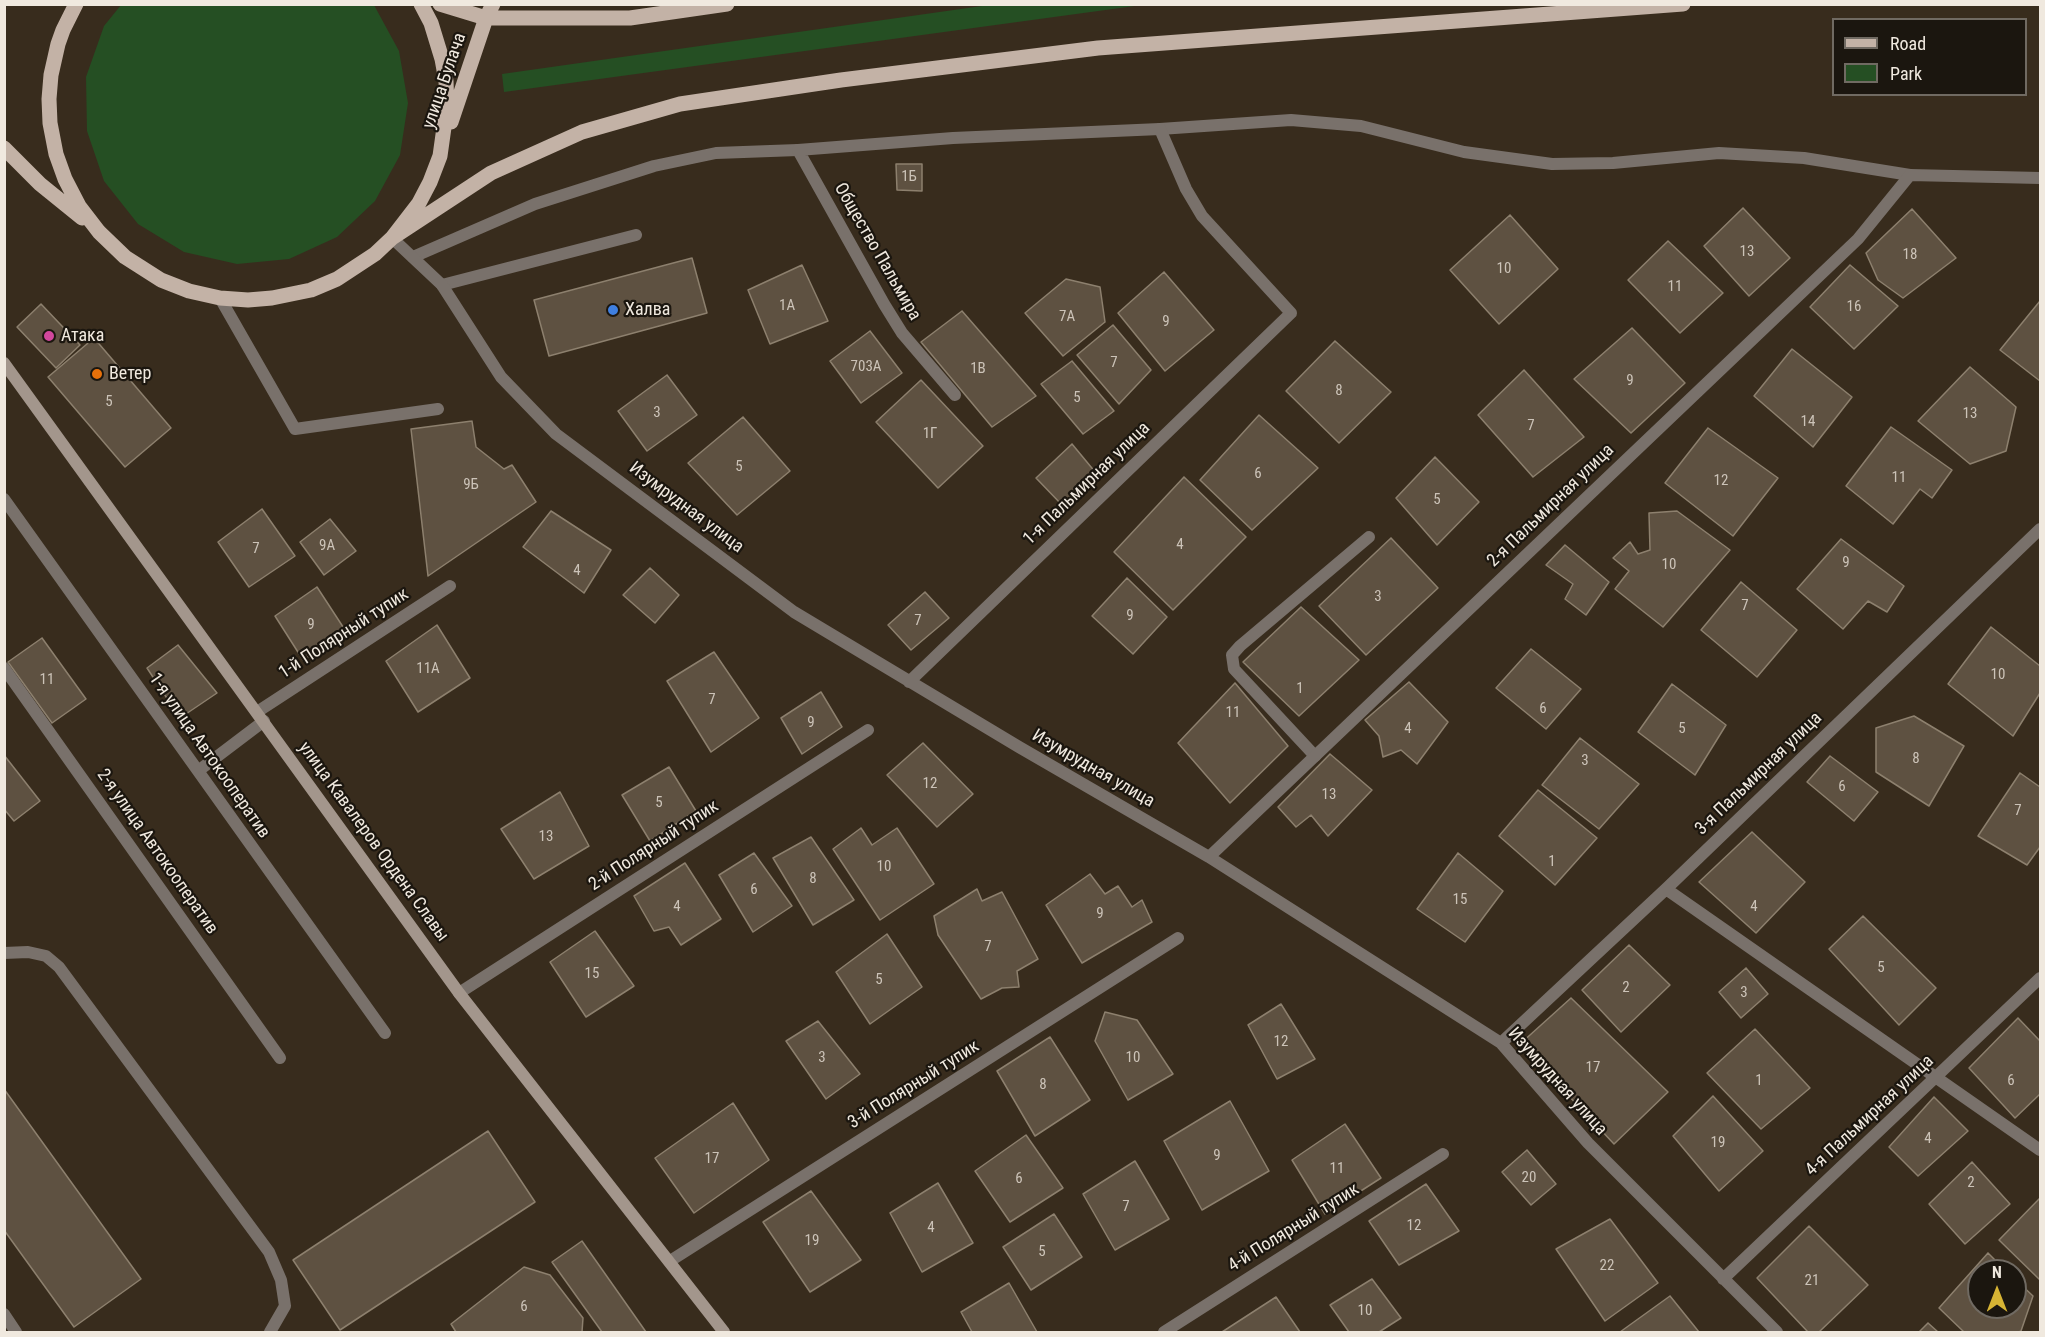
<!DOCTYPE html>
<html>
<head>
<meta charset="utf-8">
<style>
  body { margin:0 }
  #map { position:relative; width:2045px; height:1337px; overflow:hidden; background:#382c1d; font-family:"Roboto Condensed",sans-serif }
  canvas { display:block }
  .frame { position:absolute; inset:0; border:6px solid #f0e9df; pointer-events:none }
  .legend { position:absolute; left:1832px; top:18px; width:195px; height:78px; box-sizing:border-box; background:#1b160f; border:2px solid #706a62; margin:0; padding:8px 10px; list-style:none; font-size:18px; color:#f0e9df }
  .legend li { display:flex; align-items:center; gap:12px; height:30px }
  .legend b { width:30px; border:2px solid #706a62 }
  .north { position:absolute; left:1967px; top:1259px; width:60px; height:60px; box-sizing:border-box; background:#1b160f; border:2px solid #706a62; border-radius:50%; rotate:0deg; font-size:16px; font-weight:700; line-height:24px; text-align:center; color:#f0e9df }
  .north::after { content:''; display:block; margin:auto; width:21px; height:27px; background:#d7b434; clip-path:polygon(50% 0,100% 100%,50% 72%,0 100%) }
</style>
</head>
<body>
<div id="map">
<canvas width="2045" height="1337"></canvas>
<div class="frame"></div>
<ul class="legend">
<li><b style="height:8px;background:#c3b2a6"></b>Road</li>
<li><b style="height:16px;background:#254f23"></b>Park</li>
</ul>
<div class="north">N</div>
</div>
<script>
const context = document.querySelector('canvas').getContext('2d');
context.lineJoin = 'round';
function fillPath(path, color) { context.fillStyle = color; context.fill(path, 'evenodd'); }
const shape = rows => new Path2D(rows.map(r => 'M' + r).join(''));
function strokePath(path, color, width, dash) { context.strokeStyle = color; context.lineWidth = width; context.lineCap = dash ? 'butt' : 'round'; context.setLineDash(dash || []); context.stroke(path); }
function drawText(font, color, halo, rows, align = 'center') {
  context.font = font + ' "Roboto Condensed",sans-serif'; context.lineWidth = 4.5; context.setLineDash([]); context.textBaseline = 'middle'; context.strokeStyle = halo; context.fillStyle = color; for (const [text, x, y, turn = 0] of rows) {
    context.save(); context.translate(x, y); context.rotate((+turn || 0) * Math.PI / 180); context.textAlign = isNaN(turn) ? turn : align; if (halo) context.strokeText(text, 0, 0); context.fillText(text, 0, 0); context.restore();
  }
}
const green = shape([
  [996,4,1142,5,504,92,502,74],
  [121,5,374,5,399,51,408,103,400,155,375,201,337,237,289,259,237,264,184,252,138,224,104,181,87,131,86,77,104,26]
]);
const building = shape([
  [896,164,922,164,922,191,897,190,896,164],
  [1743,208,1790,258,1749,296,1704,246,1743,208],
  [1912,209,1956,258,1903,298,1878,280,1866,253,1912,209],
  [1510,215,1558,269,1499,324,1450,270,1510,215],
  [1668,241,1723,293,1680,333,1628,280,1668,241],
  [692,258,707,313,549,356,534,300,692,258],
  [802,265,828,321,770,344,748,290,802,265],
  [1850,265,1898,306,1854,349,1810,307,1850,265],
  [1164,272,1214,330,1165,371,1118,313,1164,272],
  [1066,279,1100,287,1105,322,1063,356,1025,313,1066,279],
  [2040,301,2040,381,2000,350,2040,301],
  [41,304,80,345,56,368,17,327,41,304],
  [962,311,1036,396,992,427,921,342,962,311],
  [1113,325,1151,370,1119,404,1077,355,1113,325],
  [1632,328,1685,383,1631,433,1574,379,1632,328],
  [870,331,902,373,861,403,830,361,870,331],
  [94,338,171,428,125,467,48,377,94,338],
  [1335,341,1391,392,1339,443,1286,391,1335,341],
  [1792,349,1852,397,1813,447,1754,396,1792,349],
  [1072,361,1114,411,1083,434,1041,384,1072,361],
  [1970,367,2016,407,2006,451,1970,464,1918,421,1970,367],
  [1524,370,1584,437,1533,477,1478,415,1524,370],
  [667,375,697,415,647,451,618,411,667,375],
  [921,380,983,446,938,488,876,422,921,380],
  [1259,415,1318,468,1252,530,1200,480,1259,415],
  [743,417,790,471,737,515,688,463,743,417],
  [472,421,476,447,504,469,512,465,536,502,428,576,411,429,472,421],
  [1891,427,1952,470,1932,498,1920,489,1893,524,1846,486,1891,427],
  [1708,428,1778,478,1733,536,1665,483,1708,428],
  [1072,444,1096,473,1063,506,1036,478,1072,444],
  [1435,457,1479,502,1437,545,1396,498,1435,457],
  [1184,477,1246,537,1173,610,1114,552,1184,477],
  [262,509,295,556,249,587,218,542,262,509],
  [551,511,611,550,584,593,523,547,551,511],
  [1677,511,1730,550,1663,627,1615,589,1629,571,1613,558,1630,542,1638,554,1650,550,1649,513,1677,511],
  [330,519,356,551,324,575,300,542,330,519],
  [1391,538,1438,588,1366,655,1319,606,1391,538],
  [1841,539,1904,586,1887,612,1868,601,1843,629,1797,589,1841,539],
  [1565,545,1609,582,1586,615,1565,599,1573,584,1546,565,1565,545],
  [650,568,679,595,655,623,623,595,650,568],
  [1127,578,1167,617,1133,654,1092,616,1127,578],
  [1741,582,1797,630,1757,677,1701,630,1741,582],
  [317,587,347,633,303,660,275,616,317,587],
  [925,592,949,618,911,650,888,625,925,592],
  [1301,607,1359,660,1299,716,1243,662,1301,607],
  [437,625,470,678,418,712,386,661,437,625],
  [1991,627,2040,666,2040,693,2013,736,1948,684,1991,627],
  [42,638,86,699,52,723,8,662,42,638],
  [178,645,217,693,180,718,147,668,178,645],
  [1531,649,1581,689,1546,729,1496,688,1531,649],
  [714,652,759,718,711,752,667,681,714,652],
  [1409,682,1448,722,1417,764,1401,750,1383,757,1379,736,1365,720,1409,682],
  [1235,683,1288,746,1230,803,1178,743,1235,683],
  [1672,684,1726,725,1695,775,1638,732,1672,684],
  [821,692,842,727,802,754,781,718,821,692],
  [1914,716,1964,746,1929,806,1876,772,1876,728,1914,716],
  [1580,738,1639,784,1599,829,1542,785,1580,738],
  [923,743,973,794,937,827,887,775,923,743],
  [1330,754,1372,790,1328,836,1311,815,1296,827,1278,807,1330,754],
  [4,755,40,801,14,821,4,809,4,755],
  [1830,756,1878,792,1854,821,1807,782,1830,756],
  [669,767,696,811,650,841,622,795,669,767],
  [2020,773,2040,787,2040,847,2027,865,1978,836,2020,773],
  [1538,790,1597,838,1555,885,1499,836,1538,790],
  [560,792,589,846,534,879,501,829,560,792],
  [861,828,872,845,897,828,934,884,880,920,833,849,861,828],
  [1752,832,1805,882,1756,933,1699,882,1752,832],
  [811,837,854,900,813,925,773,858,811,837],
  [754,853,792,906,753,932,719,875,754,853],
  [1458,853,1503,891,1465,942,1417,909,1458,853],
  [685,863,721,919,681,945,669,927,654,931,634,896,685,863],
  [1090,874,1105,894,1118,886,1132,907,1142,900,1152,922,1082,963,1046,905,1090,874],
  [977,889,982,901,1002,892,1038,959,1017,971,1019,987,1002,988,981,999,938,935,934,916,977,889],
  [1863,916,1936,988,1899,1025,1829,949,1863,916],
  [595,931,634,986,586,1017,550,962,595,931],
  [887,934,922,987,870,1024,836,972,887,934],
  [1629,945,1670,985,1621,1032,1582,990,1629,945],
  [1746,968,1768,994,1741,1018,1719,992,1746,968],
  [1571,998,1668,1092,1614,1144,1520,1044,1571,998],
  [1281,1004,1315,1059,1277,1079,1248,1025,1281,1004],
  [1105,1012,1137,1020,1173,1074,1128,1100,1095,1041,1105,1012],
  [2018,1018,2040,1041,2040,1094,2015,1118,1969,1068,2018,1018],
  [818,1021,860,1074,826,1099,786,1041,818,1021],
  [1755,1029,1810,1088,1761,1129,1707,1073,1755,1029],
  [1050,1037,1090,1100,1035,1136,997,1071,1050,1037],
  [4,1089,141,1279,74,1327,4,1230,4,1089],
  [1713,1096,1763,1151,1719,1191,1673,1136,1713,1096],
  [1934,1097,1968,1131,1918,1176,1889,1147,1934,1097],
  [1230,1101,1269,1171,1202,1210,1164,1141,1230,1101],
  [733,1103,769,1160,694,1213,655,1158,733,1103],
  [1345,1124,1381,1178,1325,1214,1292,1160,1345,1124],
  [488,1131,535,1202,340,1330,293,1260,488,1131],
  [1026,1135,1063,1188,1010,1222,975,1171,1026,1135],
  [1527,1150,1556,1184,1531,1205,1502,1172,1527,1150],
  [1135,1161,1169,1219,1115,1250,1083,1194,1135,1161],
  [1972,1162,2010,1204,1965,1244,1929,1204,1972,1162],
  [938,1183,973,1243,922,1272,890,1213,938,1183],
  [1426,1184,1459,1231,1399,1265,1369,1221,1426,1184],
  [811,1191,861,1260,810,1292,763,1222,811,1191],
  [2040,1198,2040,1280,1999,1240,2040,1198],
  [1054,1214,1082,1257,1031,1290,1003,1247,1054,1214],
  [1610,1219,1658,1283,1605,1321,1556,1249,1610,1219],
  [1809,1226,1868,1285,1819,1332,1808,1332,1757,1278,1809,1226],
  [582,1241,646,1332,602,1332,552,1262,582,1241],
  [1988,1253,2006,1271,1979,1271,1979,1307,2015,1307,2015,1279,2033,1296,2021,1331,2019,1332,1964,1332,1939,1308,1988,1253],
  [524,1267,550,1275,583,1318,582,1332,456,1332,451,1324,524,1267],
  [1372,1279,1401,1318,1379,1332,1349,1332,1330,1305,1372,1279],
  [1009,1283,1037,1332,972,1332,961,1312,1009,1283],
  [1670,1296,1699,1332,1620,1332,1670,1296],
  [1276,1297,1300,1332,1222,1332,1276,1297],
  [1928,1323,1938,1332,1919,1332,1928,1323]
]);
const lane = shape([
  [1160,129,1291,120,1361,126,1464,152,1552,164,1613,163,1719,153,1804,158,1910,175],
  [413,257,535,204,654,166,716,153,798,150],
  [442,285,636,235],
  [220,298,295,429,438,409],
  [1315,756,1234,669,1232,655,1240,646,1369,537],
  [4,953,28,952,46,956,59,967,269,1252,281,1280,285,1306,270,1332],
  [4,1314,16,1332]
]);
const street = shape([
  [392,238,442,285,501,377,556,434,794,612,1019,747,1209,857,1501,1043,1588,1143,1777,1332],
  [4,499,385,1033],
  [4,668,280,1058],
  [909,682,1291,313,1202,216,1186,189,1160,129,953,138,798,150,884,304,902,333,955,395],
  [257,712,450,586],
  [198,771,264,721],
  [1209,857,1858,239,1910,175,2040,178],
  [1666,889,2040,1150],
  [459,993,868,730],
  [1501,1043,1666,889,2040,529],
  [670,1261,1178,938],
  [1723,1279,2040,978],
  [1164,1332,1443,1154]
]);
const secondary = shape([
  [4,363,459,993,724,1332]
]);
const primary = shape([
  [76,4,63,30,58,44,51,75,49,99,50,123,56,154,65,179,79,206,99,232,125,257,161,280,189,291,220,298,248,300,272,298,311,290,337,279,375,254,392,238,419,203,430,182,440,156,447,106,446,81,442,59,431,23,421,4],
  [440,4,486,18,630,18,727,4],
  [451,122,486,18,493,4],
  [4,148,40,184,82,218],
  [392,238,491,173,582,132,680,104,841,80,1098,48,1683,4]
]);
const markers = [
  [613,310,6,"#3f7fe0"],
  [49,336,6,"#d1479c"],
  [97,374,6,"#e8710a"]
];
const numberNames = [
  ["1Б",909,177],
  ["13",1747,252],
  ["18",1910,255],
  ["10",1504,269],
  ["11",1675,287],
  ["1А",787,306],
  ["16",1854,307],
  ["7А",1067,317],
  ["9",1166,322],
  ["7",1114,363],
  ["703А",866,367],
  ["1В",978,369],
  ["9",1630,381],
  ["8",1339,391],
  ["5",1077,398],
  ["5",109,402],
  ["3",657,413],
  ["13",1970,414],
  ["14",1808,422],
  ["7",1531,426],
  ["1Г",930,434],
  ["5",739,467],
  ["6",1258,474],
  ["11",1899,478],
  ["12",1721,481],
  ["9Б",471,485],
  ["5",1437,500],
  ["4",1180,545],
  ["9А",327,546],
  ["7",256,549],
  ["9",1846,563],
  ["10",1669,565],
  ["4",577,571],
  ["3",1378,597],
  ["7",1745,606],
  ["9",1130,616],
  ["7",918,621],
  ["9",311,625],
  ["11А",428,669],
  ["10",1998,675],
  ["11",47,680],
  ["1",1300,689],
  ["7",712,700],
  ["6",1543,709],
  ["11",1233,713],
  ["9",811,723],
  ["4",1408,729],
  ["5",1682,729],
  ["8",1916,759],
  ["3",1585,761],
  ["12",930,784],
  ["6",1842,787],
  ["13",1329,795],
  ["5",659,803],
  ["7",2018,811],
  ["13",546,837],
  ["1",1552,862],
  ["10",884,867],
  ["8",813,879],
  ["6",754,890],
  ["15",1460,900],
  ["4",677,907],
  ["4",1754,907],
  ["9",1100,914],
  ["7",988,947],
  ["5",1881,968],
  ["15",592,974],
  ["5",879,980],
  ["2",1626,988],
  ["3",1744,993],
  ["12",1281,1042],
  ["3",822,1058],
  ["10",1133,1058],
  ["17",1593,1068],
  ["1",1759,1081],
  ["6",2011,1081],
  ["8",1043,1085],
  ["4",1928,1139],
  ["19",1718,1143],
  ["9",1217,1156],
  ["17",712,1159],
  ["11",1337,1169],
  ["20",1529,1178],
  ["6",1019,1179],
  ["2",1971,1183],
  ["7",1126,1207],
  ["12",1414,1226],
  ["4",931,1228],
  ["19",812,1241],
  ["5",1042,1252],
  ["22",1607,1266],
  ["21",1812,1281],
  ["6",524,1307],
  ["10",1365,1311]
];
const streetNames = [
  ["улица Булача",445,81,-71],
  ["Общество Пальмира",877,252,60],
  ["1-я Пальмирная улица",1087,484,-44],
  ["2-я Пальмирная улица",1551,506,-44],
  ["Изумрудная улица",686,508,37],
  ["1-й Полярный тупик",344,634,-33],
  ["1-я улица Автокооператив",209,756,55],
  ["Изумрудная улица",1093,769,30],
  ["3-я Пальмирная улица",1759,774,-44],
  ["улица Кавалеров Ордена Славы",373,842,54],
  ["2-й Полярный тупик",654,846,-33],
  ["2-я улица Автокооператив",157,852,55],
  ["Изумрудная улица",1557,1082,48],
  ["3-й Полярный тупик",914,1085,-32],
  ["4-я Пальмирная улица",1870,1116,-43],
  ["4-й Полярный тупик",1294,1228,-32]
];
const poiNames = [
  ["Халва",625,310],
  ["Атака",61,336],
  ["Ветер",109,374]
];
fillPath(green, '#254f23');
fillPath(building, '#5e5141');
strokePath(building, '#8d806e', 1.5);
strokePath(lane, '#79716b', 12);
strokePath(street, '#79716b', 12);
strokePath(secondary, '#a3968c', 12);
strokePath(primary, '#c3b2a6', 15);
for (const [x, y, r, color] of markers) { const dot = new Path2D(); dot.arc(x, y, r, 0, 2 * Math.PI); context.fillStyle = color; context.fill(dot); strokePath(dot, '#1b160f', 2); }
drawText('15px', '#ccc3b8', null, numberNames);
drawText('18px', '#f0e9df', '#1b160f', streetNames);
drawText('18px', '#f0e9df', '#1b160f', poiNames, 'left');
</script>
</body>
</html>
